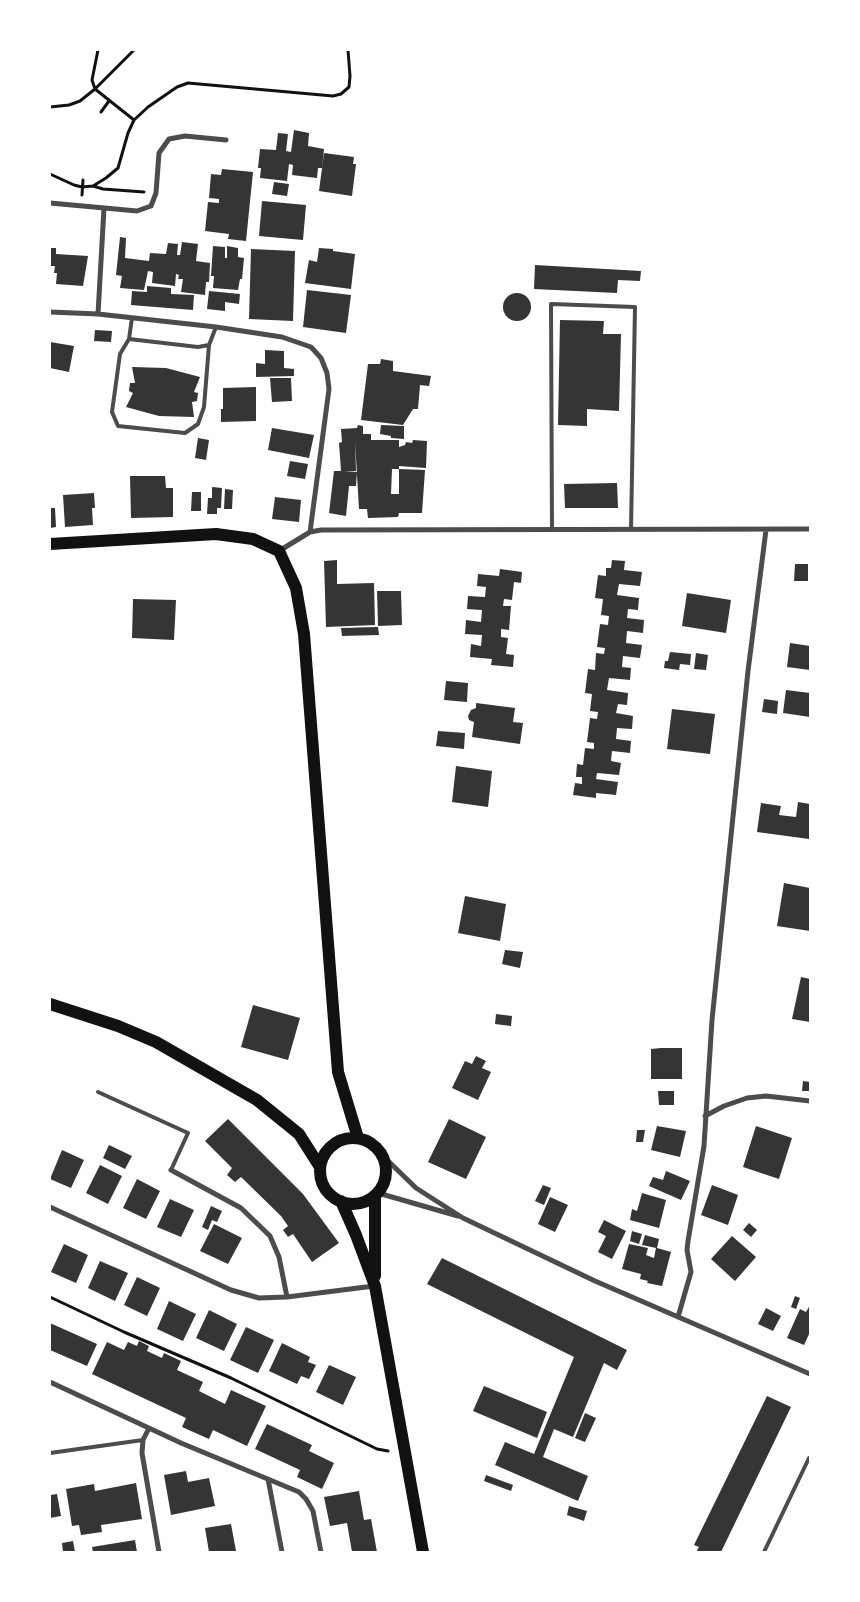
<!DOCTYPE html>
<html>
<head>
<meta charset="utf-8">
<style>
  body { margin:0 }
  #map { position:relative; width:860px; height:1602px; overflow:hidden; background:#fff; font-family:Commissioner,sans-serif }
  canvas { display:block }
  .frame { position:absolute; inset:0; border:51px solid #fff; pointer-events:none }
</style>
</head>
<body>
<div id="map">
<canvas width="860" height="1602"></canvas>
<div class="frame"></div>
</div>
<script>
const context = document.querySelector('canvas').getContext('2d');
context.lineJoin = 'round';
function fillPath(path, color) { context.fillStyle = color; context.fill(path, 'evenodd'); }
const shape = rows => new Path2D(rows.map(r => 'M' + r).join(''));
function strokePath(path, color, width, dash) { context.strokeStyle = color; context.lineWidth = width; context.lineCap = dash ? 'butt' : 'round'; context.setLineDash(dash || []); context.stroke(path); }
const building = shape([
  [294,130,309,133,308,146,324,149,322,168,318,168,317,178,292,175,293,165,289,164,287,181,260,178,261,168,258,168,260,149,276,150,278,133,288,134,286,151,291,152],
  [324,153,354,157,353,164,356,164,352,196,319,191],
  [222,169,253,172,246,241,228,239,229,234,205,231,208,202,219,203,219,199,209,198,211,174,221,175],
  [274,182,289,184,287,196,272,194],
  [262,201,306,205,303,240,259,236],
  [120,237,126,238,125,258,149,261,150,253,166,254,168,243,178,244,177,255,180,255,182,242,198,244,196,261,210,263,209,282,206,282,205,295,181,292,183,279,178,279,179,275,176,274,175,286,152,283,153,272,148,271,144,290,120,288,122,276,116,275],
  [213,246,225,247,225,258,227,258,227,246,238,248,238,257,244,258,242,279,240,279,238,290,213,288,214,276,211,276],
  [50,248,56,248,56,254,88,256,83,286,56,284,57,273,54,273,55,266,50,266],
  [319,248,333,249,333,251,355,254,351,289,305,283,309,260,317,262],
  [251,249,295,251,293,321,249,319],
  [535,265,641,271,640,281,618,280,617,293,534,289],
  [147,286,171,288,171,294,194,295,193,310,131,305,132,291,147,292],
  [307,290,351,295,346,333,303,327],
  [209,291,240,294,239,304,225,302,225,311,207,309],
  '503 307a14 14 0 1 1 28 0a14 14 0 1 1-28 0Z',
  [560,320,604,321,603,334,621,334,619,411,587,409,587,426,558,425],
  [95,330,112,331,111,342,94,341],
  [50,342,74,346,69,372,50,368],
  [265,350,284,351,284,368,294,369,294,376,256,377,256,363,265,364],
  [381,359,393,361,393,371,431,376,429,386,420,385,418,409,413,409,403,425,361,420,368,364,380,364],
  [132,367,166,368,200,377,194,392,198,393,197,401,192,402,194,417,159,416,126,407,133,393,129,391,130,383,135,383],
  [270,378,291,378,292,401,272,402],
  [256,387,256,421,221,422,221,409,223,409,223,388],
  [358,425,363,426,363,434,371,434,371,440,399,440,399,447,405,445,406,442,412,443,413,440,427,441,426,468,399,466,399,469,425,470,422,513,399,513,398,517,368,518,367,509,359,509,355,441,356,471,344,471,357,472,356,486,349,486,346,516,329,513,334,471,341,471,339,443,342,442,341,429,357,428],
  [392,469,399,469,399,494,391,494],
  [381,425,404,426,404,439,391,438,391,436,380,434],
  [272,428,314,435,309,458,268,450],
  [198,438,209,440,206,460,195,458],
  [290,461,308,464,305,479,287,476],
  [130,476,165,476,166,488,173,488,173,517,131,518],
  [617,483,618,508,565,508,564,484],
  [212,487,222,488,221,508,217,508,217,514,207,514,208,498,212,498],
  [225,489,233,490,232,509,224,509],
  [192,492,201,492,201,511,191,511],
  [94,493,95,508,92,508,93,525,65,527,63,495],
  [275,497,301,500,299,522,272,519],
  [50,508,55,508,56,527,50,528],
  [337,560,337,584,374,583,375,625,326,627,324,561],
  [612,560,625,561,624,570,642,572,640,586,619,584,617,595,639,598,638,610,628,609,627,618,644,620,643,633,627,631,626,643,642,645,640,658,623,656,622,667,631,668,630,680,609,678,607,690,628,693,627,705,618,704,616,713,633,716,632,729,617,728,616,739,631,741,630,753,612,751,611,761,621,763,619,775,597,773,596,779,618,782,616,795,596,793,596,798,573,795,575,783,582,784,582,777,576,777,577,764,583,765,585,748,594,749,594,743,587,742,590,718,597,719,598,712,590,711,592,694,585,693,588,669,595,670,596,653,604,654,605,648,597,647,600,624,608,625,609,616,601,615,603,599,595,598,598,575,606,576,606,568,611,568],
  [795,564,808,564,808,581,794,581],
  [500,569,522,572,521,583,514,582,512,600,504,599,503,606,511,606,509,630,501,629,501,637,508,638,506,654,514,655,513,667,491,665,492,659,470,657,471,644,481,646,482,635,465,634,466,620,481,622,482,610,467,609,468,596,485,597,486,587,477,586,478,574,499,576],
  [377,591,401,591,402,625,378,626],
  [687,593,731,600,726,633,682,626],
  [133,599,176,600,174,640,132,638],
  [378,627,379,635,342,636,341,628],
  [790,643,810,646,810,670,787,667],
  [670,652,691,654,690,665,680,664,679,670,664,668,665,661,668,661],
  [696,653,708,655,706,670,694,669],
  [446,681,468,683,467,702,444,700],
  [786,690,810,693,810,717,783,713],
  [764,699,778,701,777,714,762,712],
  [476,703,515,708,513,722,523,723,520,744,472,737,474,722,469,720,468,716,471,710,476,708],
  [672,709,715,714,710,754,667,749],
  [438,731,465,733,464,749,436,746],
  [456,766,492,771,488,807,452,802],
  [798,802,810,804,809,839,757,832,761,803,781,806,779,815,796,817],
  [784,883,810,888,810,931,777,926],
  [465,896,506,904,500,941,458,933],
  [505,950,523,952,520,968,502,964],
  [801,977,810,979,810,1022,792,1019],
  [253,1005,300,1018,288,1060,241,1047],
  [496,1014,512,1016,511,1026,495,1024],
  [661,1048,682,1048,682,1079,651,1079,651,1049],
  [476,1056,486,1061,482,1068,491,1072,478,1100,452,1088,465,1061,472,1064],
  [803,1081,810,1082,810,1091,802,1091],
  [658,1091,674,1091,674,1105,659,1105],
  [228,1119,303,1194,339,1243,312,1262,293,1234,288,1237,283,1230,288,1226,281,1216,241,1177,235,1182,227,1175,232,1168,205,1141],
  [449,1119,486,1137,466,1179,428,1162],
  [657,1126,686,1131,680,1157,651,1150],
  [756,1126,792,1138,779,1179,743,1167],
  [637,1130,645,1130,643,1142,636,1142],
  [109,1145,132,1156,125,1169,103,1158],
  [62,1150,84,1160,71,1188,50,1179],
  [100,1165,122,1176,108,1204,86,1193],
  [666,1171,690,1181,681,1200,649,1186,653,1177,663,1180],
  [137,1179,160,1191,146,1219,123,1208],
  [543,1185,551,1188,544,1205,535,1201],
  [712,1185,738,1195,728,1225,701,1215],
  [642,1193,666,1200,659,1228,630,1220,632,1209,637,1211],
  [550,1197,568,1205,555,1232,538,1224],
  [170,1199,194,1210,181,1237,157,1227],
  [211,1206,222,1211,217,1222,212,1220,208,1230,202,1227],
  [604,1220,626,1231,612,1259,598,1252,606,1236,598,1232],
  [749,1223,757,1230,751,1237,743,1230],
  [214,1224,242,1238,228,1264,200,1251],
  [632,1231,642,1234,639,1244,630,1241],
  [645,1235,659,1239,657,1248,671,1252,662,1286,647,1283,648,1281,640,1279,641,1274,622,1269,629,1244,648,1248,646,1255,654,1258,656,1248,642,1245],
  [732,1236,756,1257,735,1281,711,1259],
  [64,1244,88,1255,76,1283,51,1272],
  [442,1258,627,1350,617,1370,604,1363,573,1437,554,1429,543,1457,588,1476,578,1501,495,1465,505,1442,534,1454,574,1357,427,1284],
  [100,1261,128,1273,115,1301,88,1288],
  [137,1277,160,1288,147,1316,124,1305],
  [795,1296,800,1298,796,1309,791,1307],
  [169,1301,196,1314,183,1341,157,1329],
  [810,1305,810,1332,804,1345,787,1338,800,1309,806,1312],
  [766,1308,781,1316,773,1331,758,1324],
  [209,1310,237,1324,224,1351,196,1338],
  [50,1323,97,1344,87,1366,50,1350],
  [246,1327,274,1340,258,1373,230,1360],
  [139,1341,149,1346,147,1351,162,1358,164,1353,181,1361,177,1370,203,1382,199,1391,225,1404,231,1390,266,1406,247,1446,213,1430,209,1439,182,1427,186,1418,92,1374,107,1342,124,1350,128,1342,137,1346],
  [282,1343,310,1357,308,1362,316,1365,309,1379,301,1376,297,1384,269,1371],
  [329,1365,356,1377,343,1405,316,1392],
  [484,1386,547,1412,537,1438,473,1411],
  [767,1396,791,1407,721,1552,696,1552,699,1547,694,1545],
  [585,1413,596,1418,585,1442,575,1438],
  [267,1424,312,1445,309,1451,334,1463,322,1489,297,1477,300,1470,255,1449],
  [186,1471,188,1482,209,1478,215,1506,171,1515,164,1475],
  [486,1475,513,1485,511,1491,484,1481],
  [136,1483,142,1519,101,1525,102,1532,81,1535,79,1525,72,1526,66,1489,94,1484,95,1491],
  [359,1491,364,1520,371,1519,377,1552,352,1552,347,1523,330,1526,324,1497],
  [57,1494,61,1516,50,1518,50,1495],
  [569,1506,587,1511,584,1521,567,1515],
  [231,1524,236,1551,209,1552,205,1528],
  [135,1540,137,1552,93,1552,92,1547],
  [73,1541,75,1552,63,1552,62,1543]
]);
const path = shape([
  [98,50,92,80,95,89,134,120],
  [50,107,69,105,80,101,95,89,134,50],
  [101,112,109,101],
  [50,174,74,185,82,187,93,186,106,178,118,168,128,133,134,120,148,107,177,87,188,83,333,96,341,94,349,87,350,76,348,50],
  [93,186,103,189,144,192],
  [82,195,83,180],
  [50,1297,124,1332,231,1378,377,1449,388,1451]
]);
const service = shape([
  [132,318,129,339,198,347,209,345,216,327],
  [129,339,120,354,112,412,118,426,185,433,198,424,204,407,209,345],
  [552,530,551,304,635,307,631,529],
  [98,1092,188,1133,171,1170],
  [50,1453,143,1440],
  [764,1552,809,1458]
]);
const minor = shape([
  [50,203,137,211,151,206,156,193,159,153,169,139,185,136,226,140],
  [50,312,98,314,216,327,282,337,311,347,321,358,327,373,329,389,310,532],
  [98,314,104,208],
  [279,551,310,532,321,530,810,529],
  [705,1116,724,1106,747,1098,766,1096,810,1101],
  [383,1156,416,1188,463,1218,595,1281,810,1374],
  [171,1170,241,1208,270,1236,279,1257,287,1297],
  [378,1193,458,1216],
  [50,1207,231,1290,259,1298,287,1297,374,1286],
  [678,1317,691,1272,687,1250,688,1241,704,1146,712,1020,748,671,766,530],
  [50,1382,181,1443,299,1492,306,1499,313,1511,321,1552],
  [149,1428,143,1440,142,1453,159,1552],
  [268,1479,282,1552]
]);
const primary = shape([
  [50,544,216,534,253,539,279,551,296,588,304,634,338,1072,358,1138],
  [50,1004,118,1026,156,1042,257,1100,299,1134,320,1167],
  '320 1171a33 33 0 1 1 66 0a33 33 0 1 1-66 0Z',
  [375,1196,375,1276],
  [341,1201,356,1235,375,1286,423,1552]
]);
fillPath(building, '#353535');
strokePath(path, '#111', 3);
strokePath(service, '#4c4c4c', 4);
strokePath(minor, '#4c4c4c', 5);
strokePath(primary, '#111', 12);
</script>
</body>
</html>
